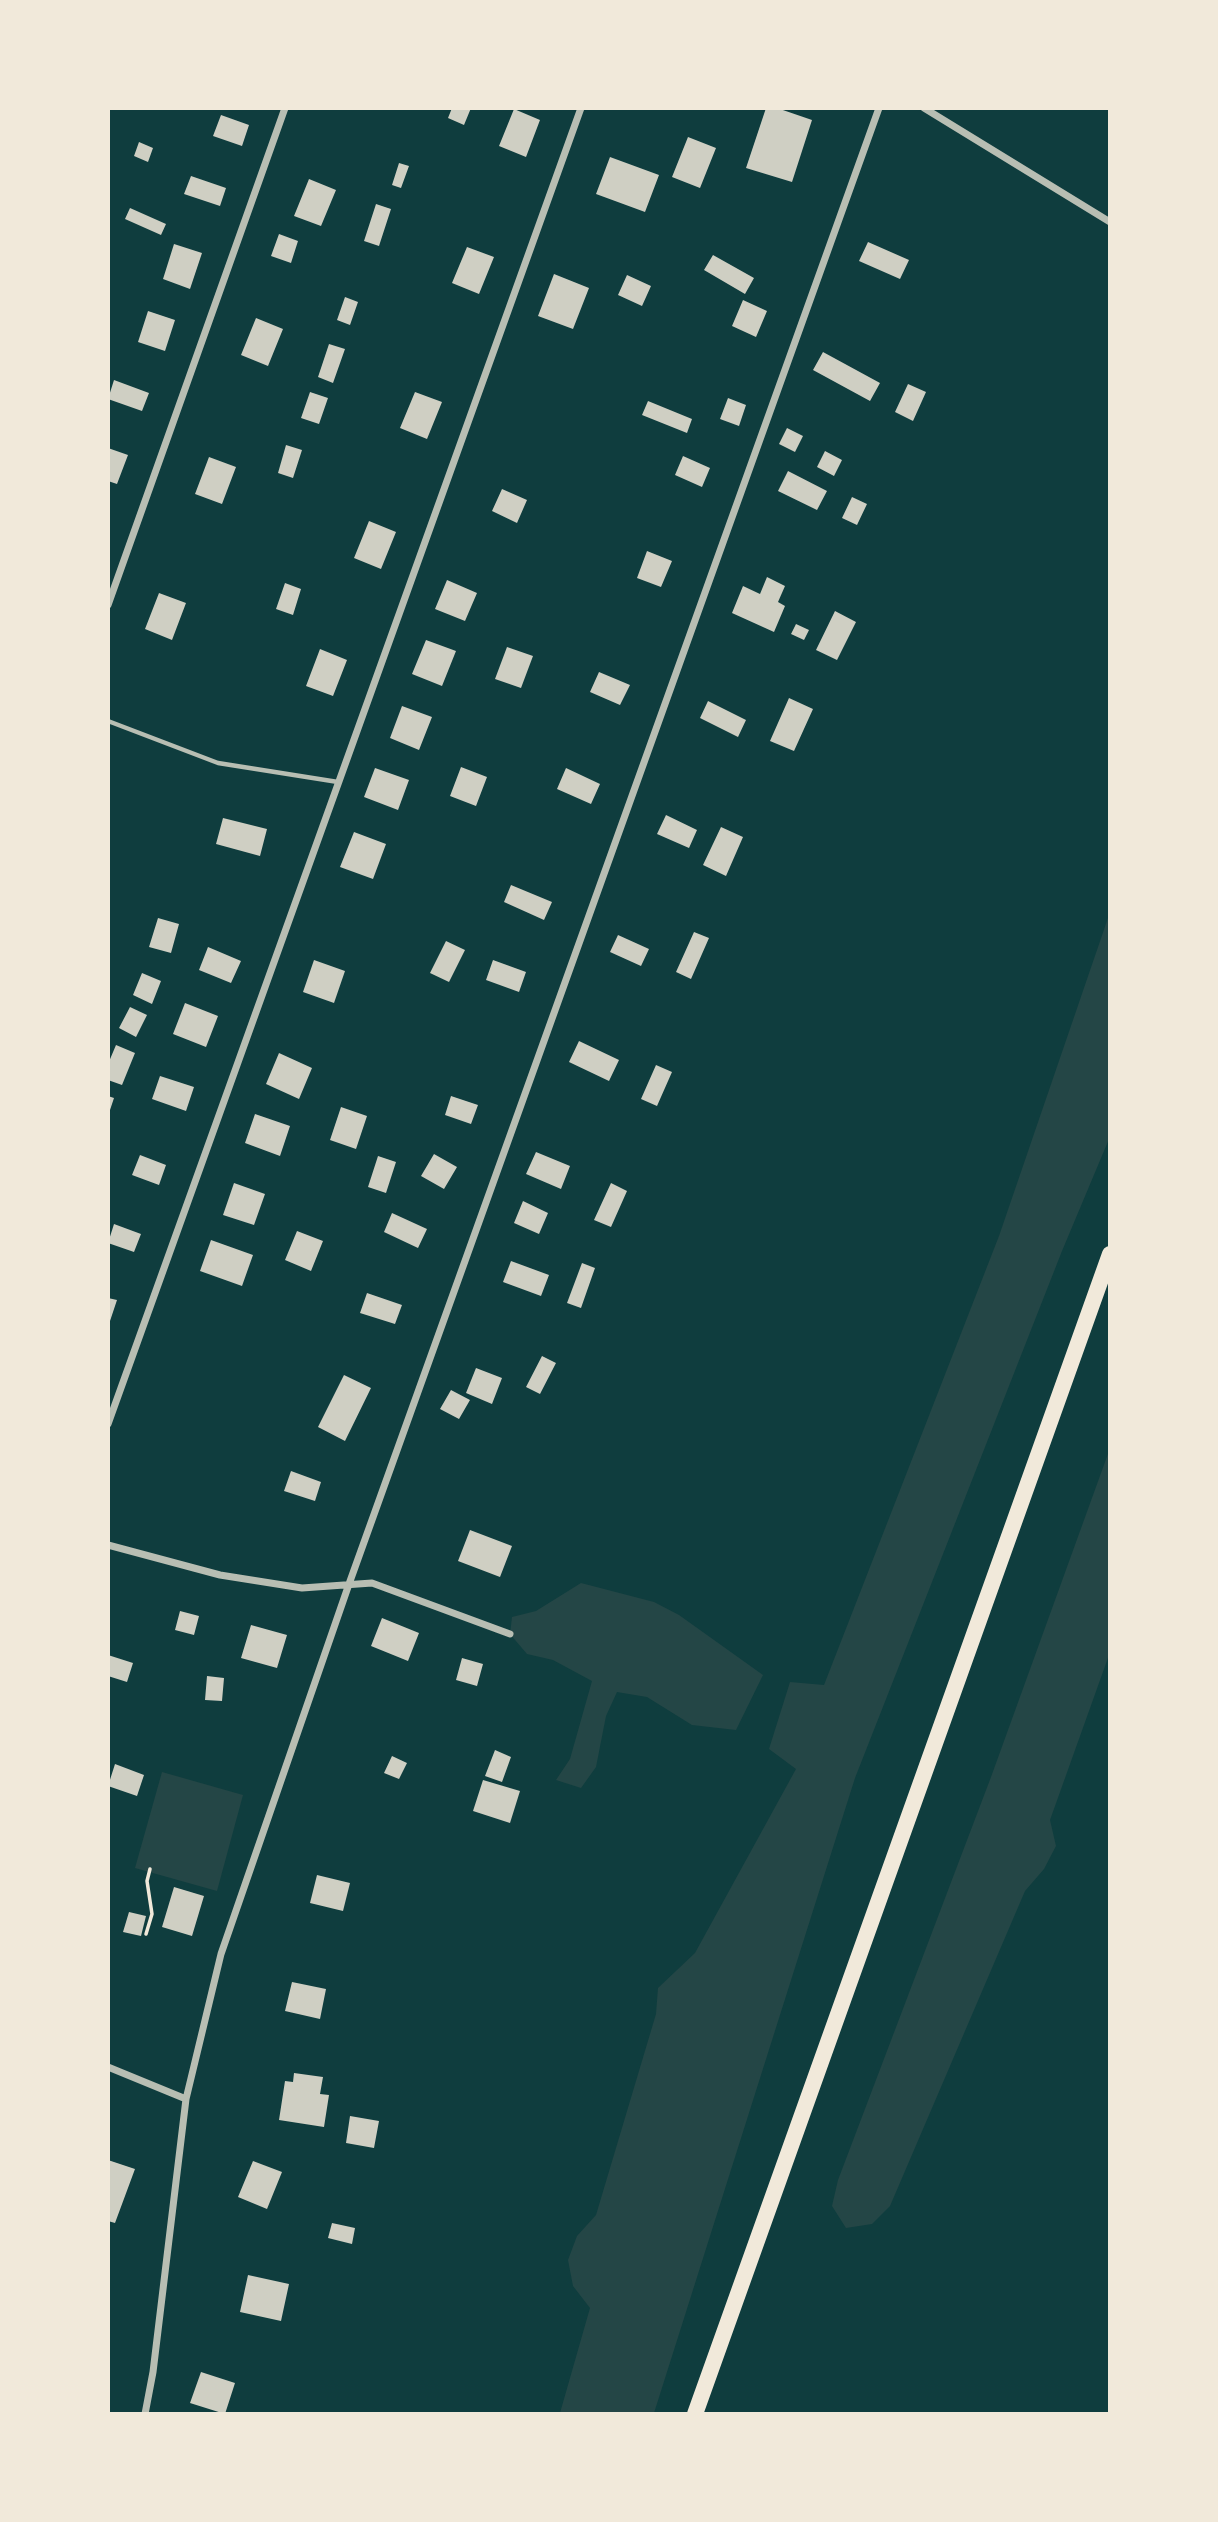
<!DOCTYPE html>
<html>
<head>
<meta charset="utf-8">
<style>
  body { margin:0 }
  #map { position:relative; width:1218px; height:2522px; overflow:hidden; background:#0f3d3e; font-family:"Exo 2",sans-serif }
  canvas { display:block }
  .frame { position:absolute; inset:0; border:110px solid #f1e9da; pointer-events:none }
</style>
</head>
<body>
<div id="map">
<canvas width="1218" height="2522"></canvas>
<div class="frame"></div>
</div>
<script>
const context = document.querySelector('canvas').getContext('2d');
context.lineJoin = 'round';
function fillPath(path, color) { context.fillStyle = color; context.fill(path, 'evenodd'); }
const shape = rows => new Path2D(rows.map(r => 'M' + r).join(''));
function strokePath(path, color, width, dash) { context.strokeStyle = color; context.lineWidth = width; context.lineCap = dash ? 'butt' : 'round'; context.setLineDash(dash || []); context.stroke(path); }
const green = shape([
  [1109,915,1109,1139,1062,1251,855,1778,654,2413,560,2413,590,2308,573,2286,568,2260,577,2236,596,2215,656,2014,658,1988,695,1953,796,1769,769,1749,790,1682,824,1685,999,1236],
  [1109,1451,1109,1655,1050,1820,1056,1846,1044,1869,1025,1891,890,2206,872,2224,846,2228,832,2206,838,2180,991,1777],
  [581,1583,654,1602,679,1615,763,1675,736,1730,692,1725,647,1697,617,1692,606,1716,596,1767,581,1788,556,1780,570,1759,592,1681,553,1660,527,1654,510,1634,512,1617,536,1611],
  [162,1772,243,1795,217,1891,135,1868]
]);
const building = shape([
  [452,108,471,108,464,125,448,118],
  [766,108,777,108,812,120,792,182,746,168],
  [514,109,540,120,526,157,499,146],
  [221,115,249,125,242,146,213,136],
  [688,137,716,148,700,188,672,177],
  [139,142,153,148,148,162,134,156],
  [610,157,659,175,645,212,596,194],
  [399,163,409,166,401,188,392,185],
  [191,176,226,188,220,206,184,194],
  [309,179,336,190,321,226,294,216],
  [376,204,391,209,379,246,364,241],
  [130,208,166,224,161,235,125,219],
  [279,234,298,241,291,263,271,256],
  [868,242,909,260,900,279,859,261],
  [174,244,202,253,190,289,163,279],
  [467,247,494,257,479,294,452,283],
  [713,255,754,278,745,294,704,270],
  [554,274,589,288,573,329,538,316],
  [627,275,651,286,642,306,618,295],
  [345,297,358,302,350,325,337,320],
  [743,300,767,311,756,337,732,326],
  [148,311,175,320,165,351,138,342],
  [256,318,283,329,268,366,241,355],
  [329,344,345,349,333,383,318,377],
  [823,352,880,383,870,401,813,370],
  [114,380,149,393,142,411,108,399],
  [908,384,926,392,913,421,895,412],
  [310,392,328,398,319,424,301,418],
  [415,392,442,402,427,439,400,428],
  [728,398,746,405,739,426,720,419],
  [648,401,692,419,687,433,642,415],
  [787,428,803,436,795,452,779,444],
  [286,445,302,450,293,478,278,473],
  [108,448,128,455,117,484,108,481],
  [825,451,842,460,834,476,817,467],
  [683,456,710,468,702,487,675,475],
  [209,457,236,467,222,504,195,494],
  [788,471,827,491,817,510,778,491],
  [502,489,527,500,517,523,492,511],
  [852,497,867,504,857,525,842,518],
  [369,521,396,532,381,569,354,558],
  [647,551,672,561,661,587,637,578],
  [767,577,785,586,778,602,785,606,774,632,732,613,743,586,760,594],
  [447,580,477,593,465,621,435,609],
  [285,583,301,589,293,615,276,609],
  [159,593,186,603,172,640,145,629],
  [835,611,856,622,837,660,816,650],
  [796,624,809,630,804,640,791,634],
  [426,640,456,651,442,686,412,674],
  [507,647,533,656,521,688,495,679],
  [320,649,347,660,333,696,306,686],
  [599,672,630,685,620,705,590,692],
  [789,698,813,709,794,751,770,741],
  [708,701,746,720,738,737,700,718],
  [402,706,432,717,419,750,390,738],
  [461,767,487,777,476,806,450,796],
  [375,768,409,780,398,810,364,797],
  [566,768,600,784,591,804,557,789],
  [666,815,697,830,689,848,657,834],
  [223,818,267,829,260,856,216,844],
  [721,827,743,837,726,876,703,865],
  [354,832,386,844,373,879,340,867],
  [511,885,552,902,544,920,504,902],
  [158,918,179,924,171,953,149,947],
  [694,932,709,938,691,979,676,972],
  [618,935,649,949,641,966,610,952],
  [446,941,465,950,449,982,430,973],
  [208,947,241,961,231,983,199,970],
  [314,960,345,971,334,1003,303,992],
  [493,960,526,972,519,992,486,980],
  [142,973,161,981,152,1004,133,995],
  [185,1003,218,1016,206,1047,173,1034],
  [130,1007,147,1015,136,1037,119,1028],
  [579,1041,619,1060,609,1081,569,1062],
  [116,1045,135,1053,122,1085,108,1080,108,1064],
  [279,1053,312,1068,299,1099,266,1084],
  [656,1065,672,1072,657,1106,641,1099],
  [160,1076,194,1087,186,1111,152,1099],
  [108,1096,114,1098,109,1113,108,1113],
  [451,1096,478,1105,471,1124,445,1115],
  [341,1107,367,1116,356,1149,330,1140],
  [255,1114,290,1126,280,1156,245,1143],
  [536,1152,570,1166,561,1189,526,1174],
  [434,1154,457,1167,444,1189,421,1176],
  [140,1155,166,1165,159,1185,132,1175],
  [378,1156,396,1162,386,1193,368,1187],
  [234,1183,265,1194,254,1225,223,1215],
  [611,1183,627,1191,611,1227,594,1220],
  [523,1201,548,1213,539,1234,514,1223],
  [392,1213,427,1229,418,1248,384,1232],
  [114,1224,141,1234,134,1252,108,1243],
  [297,1231,323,1241,311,1271,285,1260],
  [211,1240,253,1255,242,1286,200,1271],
  [511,1261,549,1275,541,1296,503,1282],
  [582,1263,595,1268,581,1308,567,1303],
  [367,1293,402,1305,395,1324,360,1313],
  [108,1298,117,1300,109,1324,108,1324],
  [542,1356,556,1363,540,1394,526,1387],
  [476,1368,502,1378,492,1404,466,1393],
  [344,1375,371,1388,345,1441,318,1427],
  [451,1390,470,1400,459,1419,440,1409],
  [291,1471,321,1482,315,1501,284,1491],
  [470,1530,512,1546,500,1577,458,1561],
  [180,1611,199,1616,194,1635,175,1630],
  [382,1618,419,1633,408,1661,371,1646],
  [251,1625,287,1635,277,1668,241,1658],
  [108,1655,133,1663,127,1682,108,1676],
  [462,1658,483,1664,477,1686,456,1680],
  [207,1676,224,1678,222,1701,205,1700],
  [495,1750,511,1757,502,1782,485,1776],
  [392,1756,407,1763,399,1779,384,1773],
  [115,1764,144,1775,137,1796,108,1786],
  [483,1780,520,1791,510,1823,473,1811],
  [317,1875,350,1883,343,1911,310,1903],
  [174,1887,204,1896,192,1936,162,1927],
  [129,1912,146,1916,141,1936,123,1932],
  [292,1982,326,1989,320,2019,285,2011],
  [294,2073,323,2077,320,2094,329,2095,324,2127,279,2120,285,2081,293,2082],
  [350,2116,379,2121,374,2148,346,2143],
  [108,2160,135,2169,115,2223,108,2221],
  [253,2161,282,2172,267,2209,238,2197],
  [332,2223,355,2228,352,2244,328,2238],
  [248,2275,289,2284,281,2321,240,2312],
  [201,2372,235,2383,225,2414,190,2403]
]);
const path = shape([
  [146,1934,152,1914,147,1881,150,1869]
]);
const service = shape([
  [108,721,218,763,338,782]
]);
const minor = shape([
  [924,108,1110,222],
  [108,605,285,108],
  [108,1424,581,108],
  [108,1545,220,1575,302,1588,372,1583,510,1634],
  [108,2067,186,2099],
  [145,2414,153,2372,186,2099,221,1954,349,1584,879,108]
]);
const primary = shape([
  [695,2414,1110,1254]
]);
fillPath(green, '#244646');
fillPath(building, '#cfcfc3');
strokePath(path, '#f1e9da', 3.5);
strokePath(service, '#b8beb3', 4.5);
strokePath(minor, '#b8beb3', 7);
strokePath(primary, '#f1e9da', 16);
</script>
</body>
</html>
